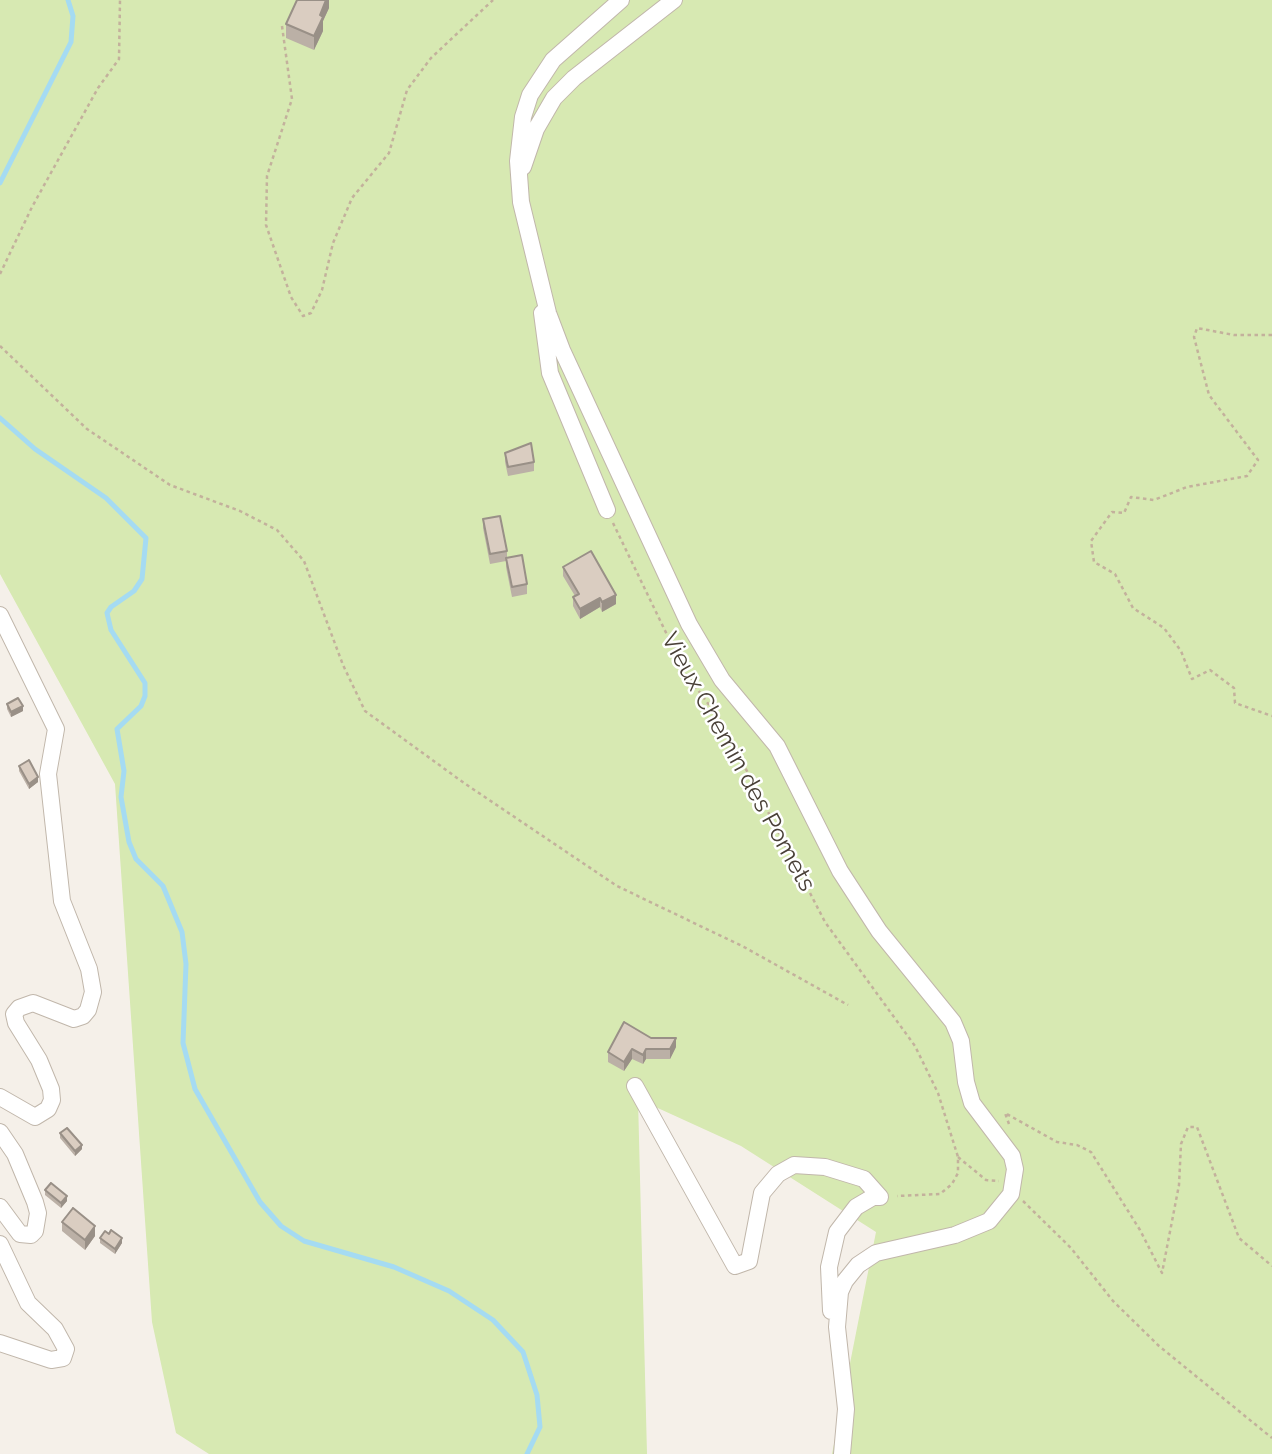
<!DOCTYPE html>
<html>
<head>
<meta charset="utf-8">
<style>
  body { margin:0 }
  canvas { display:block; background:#f5f0e9 }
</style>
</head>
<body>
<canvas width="1272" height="1454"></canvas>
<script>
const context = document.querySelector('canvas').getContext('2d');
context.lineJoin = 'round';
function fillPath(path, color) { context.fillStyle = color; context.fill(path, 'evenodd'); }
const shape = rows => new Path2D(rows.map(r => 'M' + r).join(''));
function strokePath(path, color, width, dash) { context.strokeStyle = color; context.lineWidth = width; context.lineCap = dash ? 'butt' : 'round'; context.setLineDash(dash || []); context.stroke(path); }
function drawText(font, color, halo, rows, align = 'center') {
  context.font = font + ' Raleway,sans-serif'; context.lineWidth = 5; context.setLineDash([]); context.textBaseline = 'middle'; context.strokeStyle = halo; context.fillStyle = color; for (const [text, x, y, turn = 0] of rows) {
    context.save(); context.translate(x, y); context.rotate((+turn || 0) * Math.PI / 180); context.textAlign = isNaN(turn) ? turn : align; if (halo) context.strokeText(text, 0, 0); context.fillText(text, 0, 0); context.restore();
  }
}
const green = shape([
  [0,0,1272,0,1272,1454,832,1454,876,1232,741,1146,638,1099,647,1454,209,1454,176,1433,152,1322,115,784,0,574]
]);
const stream = shape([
  [0,183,71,42,73,16,68,0],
  [0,418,35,449,106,498,146,538,142,579,134,591,111,607,107,613,111,630,145,683,145,696,141,706,117,729,124,771,121,797,129,842,136,859,163,886,182,932,186,964,183,1043,195,1089,260,1202,281,1226,304,1241,394,1267,449,1291,493,1320,523,1352,537,1395,540,1427,527,1454]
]);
const path = shape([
  [282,26,292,99,267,176,266,225,291,297,303,316,311,313,322,290,333,243,352,198,389,153,407,90,431,58,493,0],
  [0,274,32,207,98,88,119,59,120,0],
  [1272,335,1234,335,1197,328,1194,337,1209,395,1258,460,1247,476,1187,487,1154,500,1131,497,1124,513,1112,512,1091,541,1094,562,1115,574,1133,608,1164,628,1181,651,1192,679,1210,670,1234,688,1235,703,1272,716],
  [0,346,87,429,170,485,240,511,277,530,304,561,343,665,365,711,464,783,617,886,744,947,848,1005],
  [613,523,686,674,721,721,825,922,915,1046,938,1093,958,1157,958,1173,952,1184,940,1194,897,1196],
  [1009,1124,1005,1113,1057,1142,1077,1145,1091,1152,1140,1230,1162,1273,1179,1185,1181,1144,1188,1127,1197,1127,1239,1238,1272,1266],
  [958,1157,986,1180,999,1181],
  [1023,1201,1071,1248,1113,1301,1159,1346,1272,1438]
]);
const minor = shape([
  [621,0,553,60,530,95,523,117,518,161,521,202,548,313,562,350,689,624,722,680,777,746,840,871,879,931,953,1022,961,1041,966,1082,972,1103,1012,1156,1015,1169,1011,1194,989,1221,955,1235,876,1253,858,1265,845,1281,840,1292,837,1327,846,1409,842,1454],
  [523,167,536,129,554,98,574,78,674,0],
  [542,313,550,373,607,510],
  [0,615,56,729,48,774,62,901,89,969,93,992,88,1010,83,1016,74,1019,33,1003,19,1008,14,1014,16,1023,39,1060,51,1089,52,1100,48,1109,35,1117,0,1097],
  [635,1086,735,1266,749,1261,762,1193,778,1174,794,1165,825,1167,864,1179,880,1197],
  [0,1132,15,1154,35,1202,38,1213,35,1231,31,1235,20,1234,0,1207],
  [0,1244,28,1303,55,1329,66,1349,63,1358,51,1360,0,1343],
  [831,1311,829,1267,837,1232,856,1207,873,1197,880,1197]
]);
const wall = shape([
  [329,0,329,8,323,21,323,31,314,50,286,38,286,24],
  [505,453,534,462,534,471,508,476,505,462],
  [483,519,507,551,507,558,527,584,527,594,512,597,506,567,506,561,490,564,483,528],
  [563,567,616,604,602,612,600,607,580,619,573,606,573,597,575,596,563,576],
  [7,704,23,711,11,717,7,709],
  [19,766,38,782,29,789,19,771],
  [651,1038,676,1047,670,1059,646,1059,643,1064,632,1059,624,1071,608,1062,608,1052],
  [60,1133,82,1149,75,1156,60,1138],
  [45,1190,67,1201,61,1208,45,1195],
  [62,1222,95,1236,85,1250,62,1231],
  [100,1238,122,1243,115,1254,100,1243]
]);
const shadedWall = shape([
  [326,0,329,0,329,8,323,21,323,31,314,50,314,36,320,15],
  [616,595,616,604,602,612,602,602],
  [600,598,600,607,580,619,580,609],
  [23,706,23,711,11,717,11,712],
  [38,777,38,782,29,789,29,784],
  [676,1038,676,1047,670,1059,670,1049],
  [632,1049,632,1059,624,1071,624,1062],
  [646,1049,646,1059,643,1064,643,1055],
  [82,1145,82,1149,75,1156,75,1151],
  [67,1196,67,1201,61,1208,61,1203],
  [95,1226,95,1236,85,1250,85,1240],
  [122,1238,122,1243,115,1254,115,1249]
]);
const building = shape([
  [297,0,326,0,320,15,323,17,314,36,286,24,297,0],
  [531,443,534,462,508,467,505,453,531,443],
  [500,516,507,551,490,554,483,519,500,516],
  [591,551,616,595,602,602,600,598,580,609,573,597,579,594,563,567,591,551],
  [522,555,527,584,512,587,506,558,522,555],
  [18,698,23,706,11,712,7,704,18,698],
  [29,760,38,777,29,784,19,766,29,760],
  [624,1022,651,1038,676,1038,670,1049,646,1049,643,1055,632,1049,624,1062,608,1052,624,1022],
  [67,1128,82,1145,75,1151,60,1133,67,1128],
  [51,1183,67,1196,61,1203,45,1190,51,1183],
  [73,1208,95,1226,85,1240,62,1222,73,1208],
  [111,1230,122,1238,115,1249,100,1238,105,1231,109,1234,111,1230]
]);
const streetNames = [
  ["Vieux Chemin des Pomets",738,762,61]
];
fillPath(green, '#d7e9b2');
strokePath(stream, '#a5dbf2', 5);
strokePath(minor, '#c1b7ab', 18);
strokePath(path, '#c3b19c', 2.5, [3.5, 3.5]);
strokePath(minor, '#fff', 16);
fillPath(wall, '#bbb0a6');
fillPath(shadedWall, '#999087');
fillPath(building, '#dacdc1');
strokePath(building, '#999087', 2);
drawText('24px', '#494037', '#fff', streetNames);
</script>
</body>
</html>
